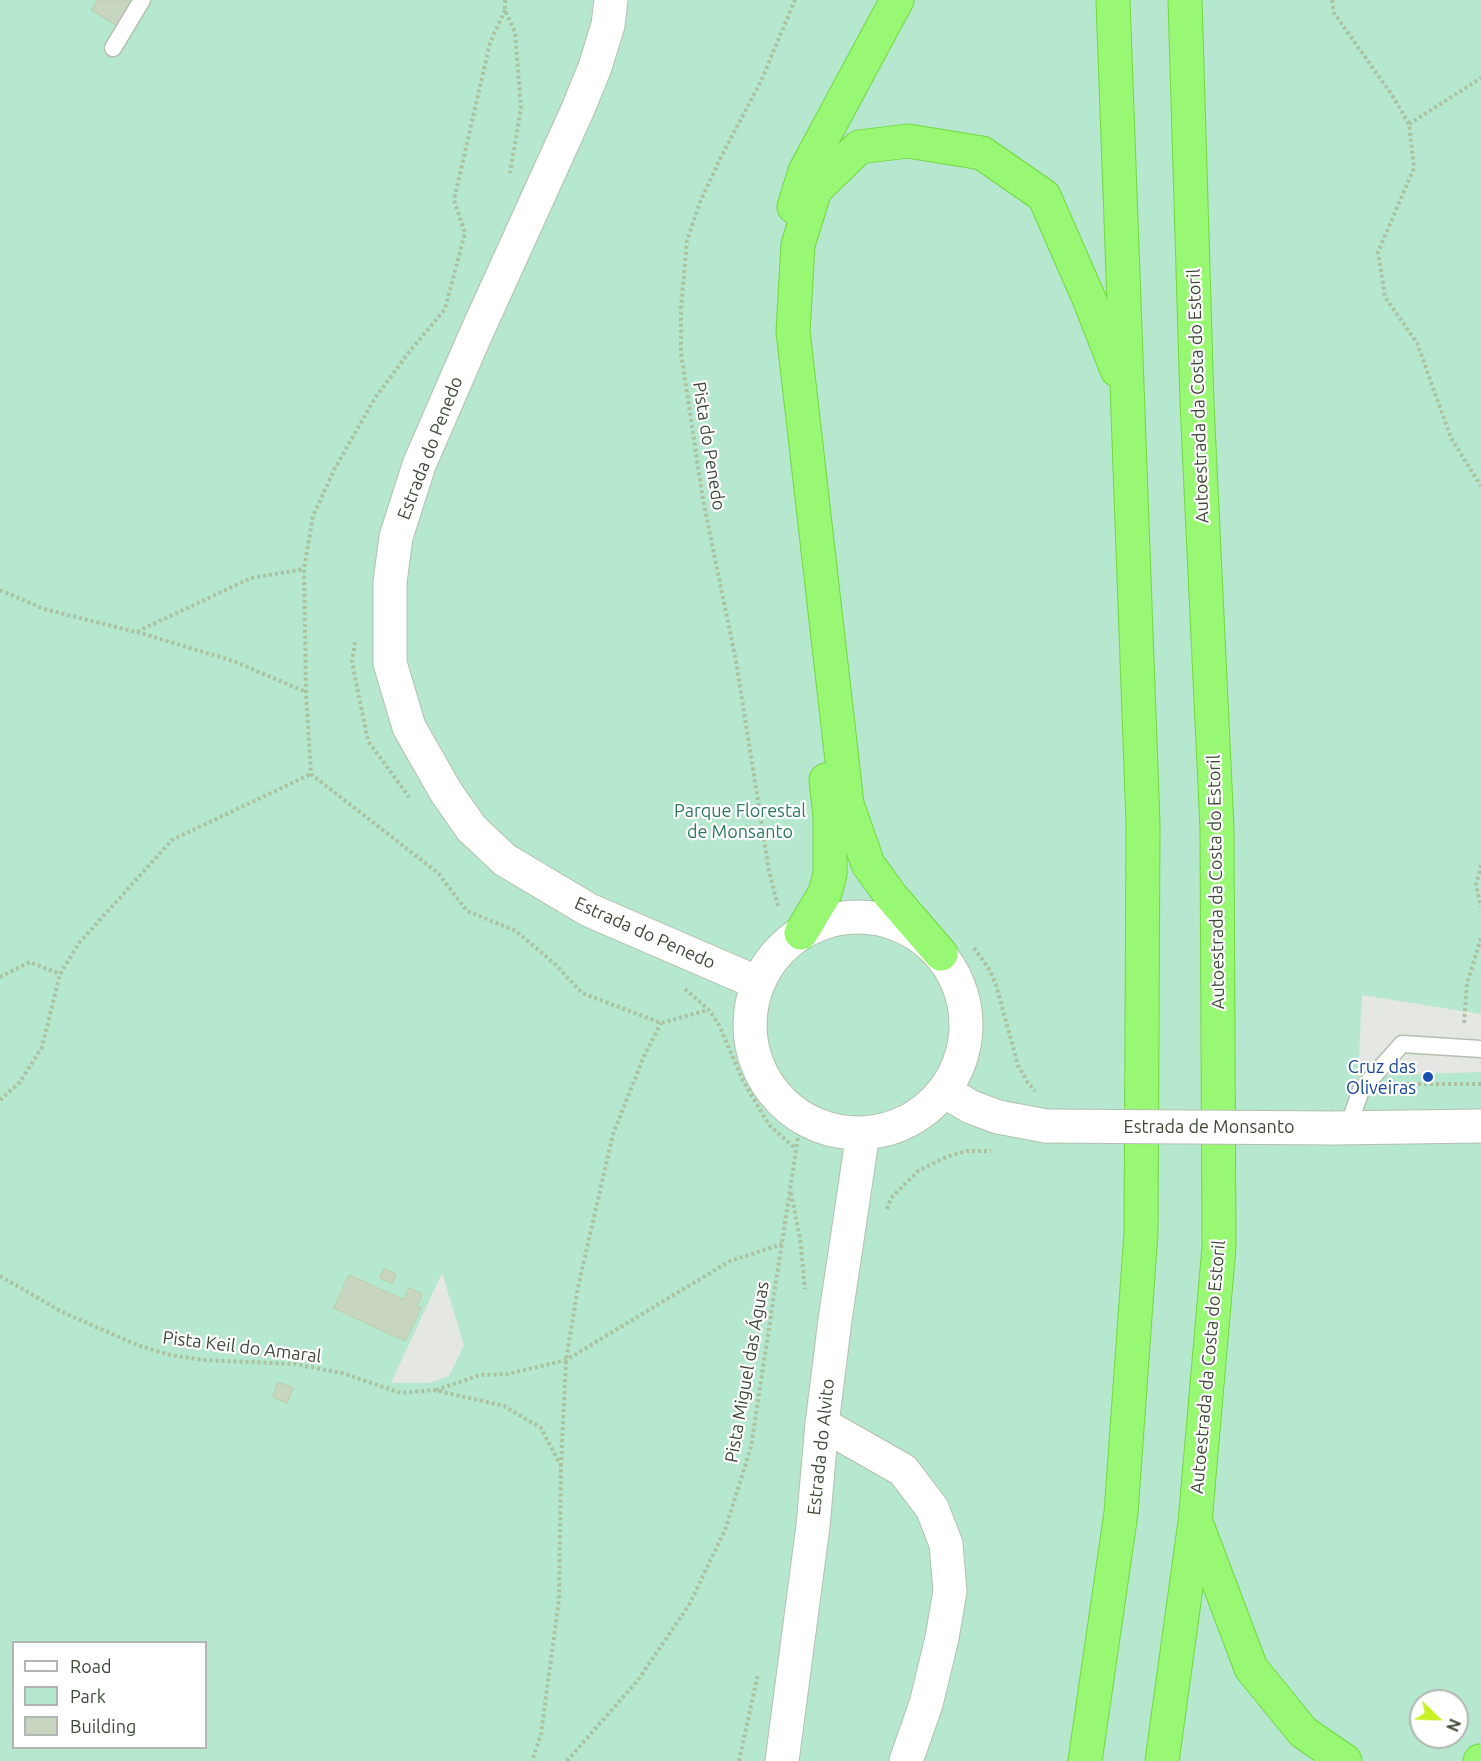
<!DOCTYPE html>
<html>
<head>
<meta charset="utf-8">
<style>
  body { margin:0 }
  #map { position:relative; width:1481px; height:1761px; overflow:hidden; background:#eef5eb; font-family:Ubuntu,sans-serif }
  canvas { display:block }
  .legend { position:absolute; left:12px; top:1641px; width:195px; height:108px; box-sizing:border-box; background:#fff; border:2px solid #b2b6b0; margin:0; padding:8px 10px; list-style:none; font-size:18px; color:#3f4939 }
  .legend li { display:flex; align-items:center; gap:12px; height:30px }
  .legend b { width:30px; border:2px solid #b2b6b0 }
  .north { position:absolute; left:1409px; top:1689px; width:60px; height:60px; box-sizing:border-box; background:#fff; border:2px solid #b2b6b0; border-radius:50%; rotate:113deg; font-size:16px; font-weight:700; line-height:24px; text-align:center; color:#3f4939 }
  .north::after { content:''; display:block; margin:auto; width:21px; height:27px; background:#c9f226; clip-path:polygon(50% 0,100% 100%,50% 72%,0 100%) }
</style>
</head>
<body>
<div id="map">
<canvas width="1481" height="1761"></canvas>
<ul class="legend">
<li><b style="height:8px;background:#fff"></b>Road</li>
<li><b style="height:16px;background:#b6e7cf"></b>Park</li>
<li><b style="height:16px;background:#c8d6c1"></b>Building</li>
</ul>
<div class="north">N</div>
</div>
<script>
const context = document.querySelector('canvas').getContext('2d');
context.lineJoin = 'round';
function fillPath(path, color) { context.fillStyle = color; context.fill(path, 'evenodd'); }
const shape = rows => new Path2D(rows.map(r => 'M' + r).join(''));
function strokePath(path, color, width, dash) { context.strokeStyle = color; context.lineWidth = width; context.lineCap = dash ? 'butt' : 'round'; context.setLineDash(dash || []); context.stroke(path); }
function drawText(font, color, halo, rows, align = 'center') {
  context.font = font + ' Ubuntu,sans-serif'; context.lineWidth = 4.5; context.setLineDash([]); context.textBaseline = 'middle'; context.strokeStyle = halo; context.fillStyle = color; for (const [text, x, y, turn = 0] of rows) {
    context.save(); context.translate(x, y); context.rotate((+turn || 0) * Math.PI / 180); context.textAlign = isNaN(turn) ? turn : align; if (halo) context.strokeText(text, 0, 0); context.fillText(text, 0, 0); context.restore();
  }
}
const green = shape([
  [0,0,1481,0,1481,1761,0,1761],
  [14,1642,206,1642,206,1748,14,1748],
  [1421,1701,1457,1701,1457,1737,1421,1737]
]);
const parking = shape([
  [1362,995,1481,1014,1481,1072,1358,1076],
  [442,1273,464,1345,449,1376,429,1383,391,1383]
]);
const building = shape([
  [97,0,134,0,119,27,92,10,97,0],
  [384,1269,396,1274,392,1283,380,1278,384,1269],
  [349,1275,404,1300,409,1288,422,1294,417,1306,421,1308,405,1341,334,1308,349,1275],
  [278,1382,293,1388,287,1403,273,1397,278,1382]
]);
const path = shape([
  [505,0,505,10,515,32,521,108,510,173],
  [1332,0,1334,13,1392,95,1409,124,1414,168,1378,252,1385,297,1417,343,1451,438,1481,486],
  [505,10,490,43,454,200,465,233,445,309,410,351,375,398,334,470,313,516,304,569,306,692,311,774,438,873,467,911,516,931,556,965,582,993,661,1023,708,1010],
  [1409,124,1481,78],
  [0,590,44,609,136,632,251,578,304,569],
  [137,632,233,661,306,692],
  [355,642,352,662,368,741,409,797],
  [1481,865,1476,885,1481,907],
  [778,906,769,871,736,661,703,500,681,353,681,307,687,241,700,202,721,157,761,81,795,0],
  [974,948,989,969,996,985,1018,1065,1028,1083,1035,1091],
  [0,977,30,962,60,974,79,943,172,840,311,774],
  [685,989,709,1010,719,1025,743,1081,769,1125,795,1148],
  [1464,1023,1467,984,1481,938],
  [1400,1084,1481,1084],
  [0,1100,20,1082,42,1047,60,974],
  [791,1193,800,1238,805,1289],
  [887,1209,891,1198,918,1171,946,1157,966,1151,991,1151],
  [0,1276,62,1312,137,1345,170,1355,204,1360,295,1364,342,1373,401,1393,434,1390,504,1406,541,1428,561,1466,559,1599,541,1734,532,1761],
  [436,1390,480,1375,508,1374,566,1360,730,1261,782,1244],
  [561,1466,566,1360,578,1287,613,1134,644,1056,661,1023],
  [567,1761,638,1680,689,1605,725,1530,751,1447,801,1117],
  [739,1761,758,1674]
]);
const service = shape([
  [113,48,142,0],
  [1348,1127,1361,1090,1402,1044,1481,1049]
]);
const minor = shape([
  [822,1424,903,1470,932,1508,946,1544,950,1591,942,1638,926,1704,906,1761]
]);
const tertiary = shape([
  [611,0,608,25,595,67,578,109,475,336,419,465,396,537,390,582,390,663,409,727,446,792,471,828,505,860,589,910,758,983],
  '750 1025a108 108 0 1 1 216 0a108 108 0 1 1-216 0Z',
  [944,1091,971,1107,998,1117,1046,1126],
  [1334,1128,1481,1126],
  [782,1761,813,1526,822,1424,835,1320,863,1133]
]);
const motorway = shape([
  [794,207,805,171,897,0],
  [801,933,825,893,830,874,830,817,826,780],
  [941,954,891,896,868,864,847,804,793,331,798,245,815,190,859,147,908,141,982,153,1044,196,1090,301,1117,370],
  [1197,1525,1251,1668,1303,1732,1345,1761],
  [1085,1761,1121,1513,1141,1233,1143,824,1113,0],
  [1162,1761,1195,1522,1219,1247,1217,828,1197,403,1185,0],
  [1480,1761,1481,1761]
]);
const tertiaryBridge = shape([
  [1046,1126,1334,1128]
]);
const markers = [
  [1428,1077,6,"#1a4fb4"]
];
const streetNames = [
  ["Autoestrada da Costa do Estoril",1198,396,-92],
  ["Pista do Penedo",709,446,81],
  ["Estrada do Penedo",430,448,-69],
  ["Autoestrada da Costa do Estoril",1216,882,-91],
  ["Estrada do Penedo",645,933,24],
  ["Estrada de Monsanto",1209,1127],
  ["Pista Keil do Amaral",242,1347,7],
  ["Autoestrada da Costa do Estoril",1208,1367,-85],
  ["Pista Miguel das Águas",747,1372,-80],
  ["Estrada do Alvito",821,1447,-84]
];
const parkNames = [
  ["Parque Florestal",740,811],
  ["de Monsanto",740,832]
];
const transitNames = [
  ["Cruz das",1416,1067],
  ["Oliveiras",1416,1088]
];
fillPath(green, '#b6e7cf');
fillPath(parking, '#e4e7e2');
fillPath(building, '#c8d6c1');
strokePath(building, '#bed1b4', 1.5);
strokePath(service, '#b3c0ae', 19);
strokePath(minor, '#b3c0ae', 35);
strokePath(tertiary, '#b3c0ae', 35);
strokePath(motorway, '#72d842', 35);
strokePath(path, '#aac2a0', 4, [3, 3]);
strokePath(service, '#fff', 16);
strokePath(minor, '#fff', 33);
strokePath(tertiary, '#fff', 33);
strokePath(motorway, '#99f873', 33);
strokePath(tertiaryBridge, '#b3c0ae', 35, []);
strokePath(tertiaryBridge, '#fff', 33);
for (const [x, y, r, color] of markers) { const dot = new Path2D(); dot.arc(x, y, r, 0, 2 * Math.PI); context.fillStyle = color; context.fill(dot); strokePath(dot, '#fff', 2); }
drawText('18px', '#3f4939', '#fff', streetNames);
drawText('18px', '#2d7a61', '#fff', parkNames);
drawText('18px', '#164399', '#fff', transitNames, 'right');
</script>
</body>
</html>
